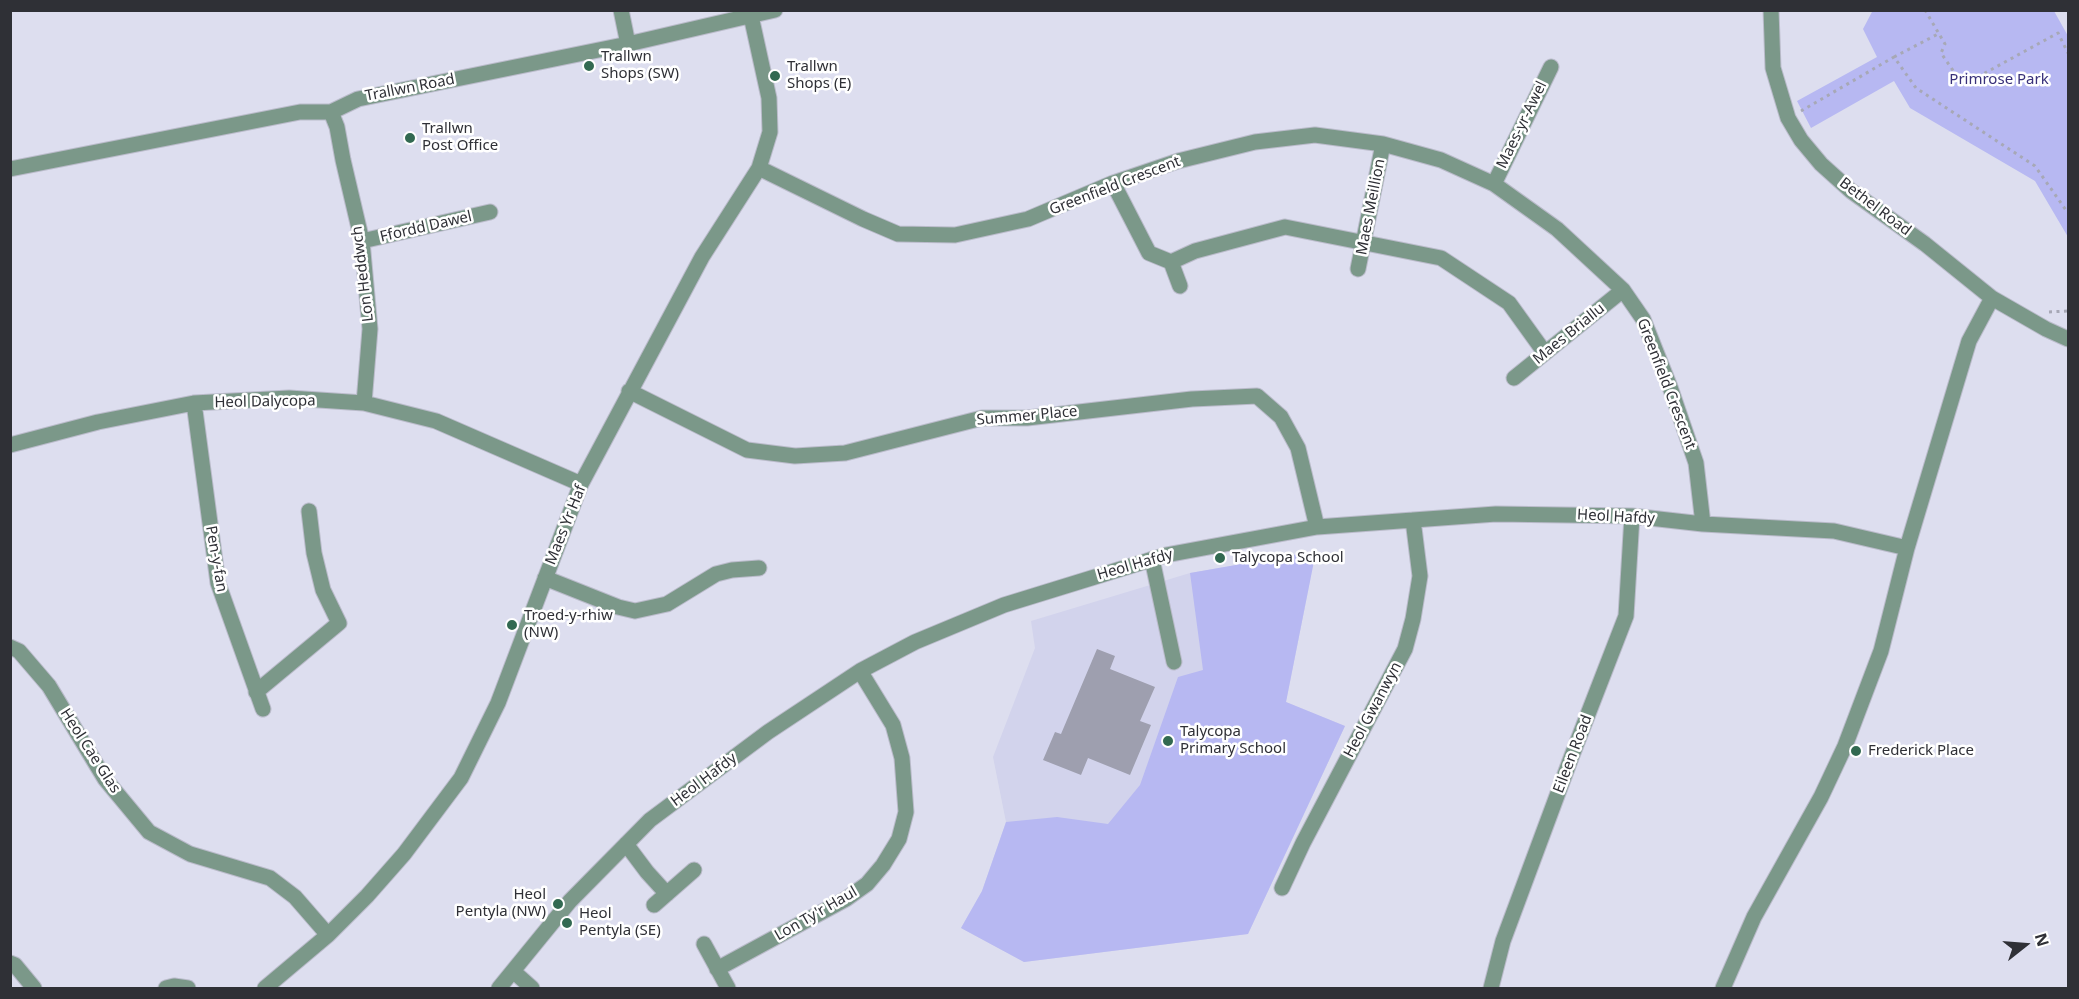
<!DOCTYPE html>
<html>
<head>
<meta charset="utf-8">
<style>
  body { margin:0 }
  #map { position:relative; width:2079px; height:999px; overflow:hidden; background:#dddeef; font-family:"Noto Sans",sans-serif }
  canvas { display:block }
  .frame { position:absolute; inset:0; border:12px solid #2f3036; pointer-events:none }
  .north { position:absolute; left:1995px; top:915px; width:60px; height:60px; -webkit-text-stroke:4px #fff; paint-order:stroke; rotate:73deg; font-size:16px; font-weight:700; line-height:24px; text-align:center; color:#2f3036 }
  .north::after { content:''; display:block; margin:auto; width:21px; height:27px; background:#2f3036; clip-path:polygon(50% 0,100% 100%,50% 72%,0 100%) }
</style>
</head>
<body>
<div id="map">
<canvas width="2079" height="999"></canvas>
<div class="frame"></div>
<div class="north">N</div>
</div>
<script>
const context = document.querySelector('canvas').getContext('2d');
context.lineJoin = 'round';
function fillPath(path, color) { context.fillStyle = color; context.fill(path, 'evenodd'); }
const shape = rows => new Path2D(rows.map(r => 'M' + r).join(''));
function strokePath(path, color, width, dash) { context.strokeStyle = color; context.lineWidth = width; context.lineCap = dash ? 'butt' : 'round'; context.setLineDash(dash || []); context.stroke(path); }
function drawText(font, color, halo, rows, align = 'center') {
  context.font = font + ' "Noto Sans",sans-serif'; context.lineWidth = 5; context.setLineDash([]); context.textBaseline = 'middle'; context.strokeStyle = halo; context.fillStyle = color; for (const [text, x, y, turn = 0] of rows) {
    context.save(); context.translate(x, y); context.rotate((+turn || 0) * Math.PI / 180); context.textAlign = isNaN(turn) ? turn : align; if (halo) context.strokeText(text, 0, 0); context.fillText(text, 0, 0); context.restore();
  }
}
const built = shape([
  [1316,551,1286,702,1345,726,1248,934,1024,962,961,928,982,891,1006,822,993,757,1035,648,1031,621,1190,573]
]);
const green = shape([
  [1873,10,2054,11,2068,36,2068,237,2035,181,1910,108,1894,81,1811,128,1797,101,1877,57,1863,29],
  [1316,551,1286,702,1345,726,1248,934,1024,962,961,928,982,891,1006,822,1057,817,1108,824,1140,785,1178,677,1203,670,1190,573]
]);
const building = shape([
  [1097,649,1115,656,1110,669,1155,687,1140,721,1151,725,1130,775,1088,758,1081,775,1043,760,1055,732,1061,734]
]);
const path = shape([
  [1925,10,1945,44,1941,53,1963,85,2058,33,2068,53],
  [1894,57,1938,34],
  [1801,111,1894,57,1916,88,2035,166,2068,213],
  [2049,312,2068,311]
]);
const minor = shape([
  [621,10,628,44],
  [1771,10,1773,68,1788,118,1801,140,1821,164,1851,191,1925,244,1992,298,2046,329,2068,339],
  [331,112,337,127,343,160,362,241,370,329,364,403],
  [759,168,863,219,898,234,955,235,1028,219,1113,183,1178,161,1255,142,1315,135,1383,144,1441,160,1494,184,1557,229,1623,290,1643,319,1670,387,1696,463,1703,524],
  [10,169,300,112,331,112,358,99,628,44,775,10],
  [1113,183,1149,253,1171,262,1180,286],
  [1494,184,1551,67],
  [362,241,490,212],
  [1171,262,1195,251,1285,227,1441,258,1509,303,1545,353],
  [1358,269,1383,144],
  [1514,378,1623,290],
  [629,391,747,450,795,456,845,453,982,418,1027,418,1192,399,1257,396,1281,417,1298,448,1317,527],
  [194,403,218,583,263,709],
  [10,445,98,422,194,403,289,398,364,403,436,421,581,484],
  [1152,559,1174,662],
  [545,578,618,607,635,611,667,604,716,574,732,570,759,568],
  [10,647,19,651,49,686,105,779,149,832,190,854,270,878,295,897,328,935],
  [256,692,339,623,323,590,314,553,309,511],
  [626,844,647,872,667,894],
  [1282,888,1303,843,1405,649,1413,619,1420,576,1413,520],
  [654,905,694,870],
  [704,944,728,988],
  [10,963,15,965,34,988],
  [717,969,846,899,867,884,883,865,899,839,906,812,902,758,893,725,860,671],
  [513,971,532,988],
  [166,988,174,986,188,988],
  [265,988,328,935,367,896,404,854,461,778,498,703,581,484,702,257,759,168,770,132,769,98,751,16],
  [499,988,570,901,650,820,768,732,860,671,915,642,1004,605,1166,555,1317,527,1496,514,1632,516,1703,524,1834,531,1907,548],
  [1491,988,1503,941,1571,758,1626,616,1632,516],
  [1723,988,1754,917,1821,797,1845,746,1881,651,1907,548,1969,341,1992,298]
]);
const markers = [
  [589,66,6,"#326951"],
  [775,76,6,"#326951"],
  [410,138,6,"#326951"],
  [1220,558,6,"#326951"],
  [512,625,6,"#326951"],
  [1168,741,6,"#326951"],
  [1856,751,6,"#326951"],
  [558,904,6,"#326951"],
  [567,923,6,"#326951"]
];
const poiNames = [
  ["Trallwn",601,57],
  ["Shops (SW)",601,74],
  ["Trallwn",787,67],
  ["Shops (E)",787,84],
  ["Trallwn",422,129],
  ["Post Office",422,146],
  ["Talycopa School",1232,558],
  ["Troed-y-rhiw",524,616],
  ["(NW)",524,633],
  ["Talycopa",1180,732],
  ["Primary School",1180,749],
  ["Frederick Place",1868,751],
  ["Heol",546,895,"right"],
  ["Pentyla (NW)",546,912,"right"],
  ["Heol",579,914],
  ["Pentyla (SE)",579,931]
];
const parkNames = [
  ["Primrose Park",1999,80]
];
const streetNames = [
  ["Trallwn Road",410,88,-11],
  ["Maes-yr-Awel",1522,125,-64],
  ["Greenfield Crescent",1115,186,-21],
  ["Maes Meillion",1371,207,-79],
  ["Bethel Road",1875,207,37],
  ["Ffordd Dawel",426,227,-13],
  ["Lon Heddwch",363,274,-97],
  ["Maes Briallu",1569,334,-39],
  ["Greenfield Crescent",1666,384,69],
  ["Heol Dalycopa",265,402,-1],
  ["Summer Place",1027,416,-5],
  ["Heol Hafdy",1616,517,3],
  ["Maes Yr Haf",566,525,-68],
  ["Pen-y-fan",216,559,80],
  ["Heol Hafdy",1135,565,-16],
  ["Heol Gwanwyn",1373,710,-62],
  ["Heol Cae Glas",90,751,57],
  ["Eileen Road",1573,754,-69],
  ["Heol Hafdy",704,780,-37],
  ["Lon Ty'r Haul",816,914,-30]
];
fillPath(built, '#d2d3ec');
fillPath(green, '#b7b8f2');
fillPath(building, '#9e9faf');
strokePath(minor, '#babbca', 17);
strokePath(path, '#a7a8b6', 3, [3, 4.5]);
strokePath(minor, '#7b9889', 15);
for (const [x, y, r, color] of markers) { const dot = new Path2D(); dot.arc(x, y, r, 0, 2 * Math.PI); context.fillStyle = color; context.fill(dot); strokePath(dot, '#fff', 2); }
drawText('15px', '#2f3036', '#fff', poiNames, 'left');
drawText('15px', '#383079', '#fff', parkNames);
drawText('15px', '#2f3036', '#fff', streetNames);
</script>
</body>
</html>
